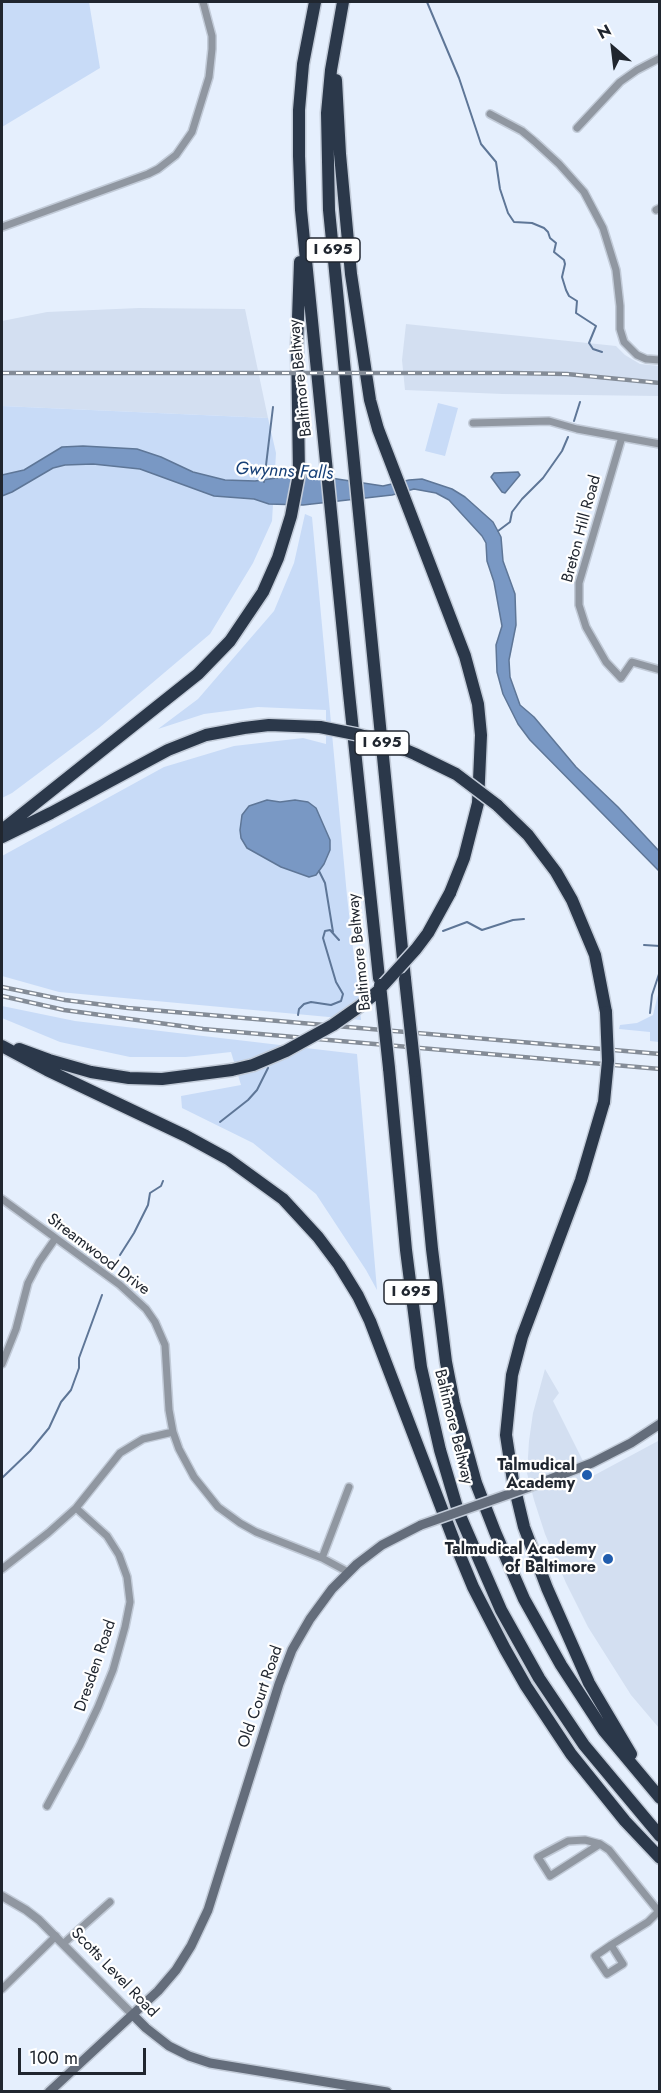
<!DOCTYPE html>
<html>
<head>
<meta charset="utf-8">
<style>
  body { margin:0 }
  #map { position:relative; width:661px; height:2093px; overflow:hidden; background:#e5effd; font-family:Jost,sans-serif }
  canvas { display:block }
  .frame { position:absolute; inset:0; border:3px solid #20262f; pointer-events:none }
  .north { position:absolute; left:583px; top:18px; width:60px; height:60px; -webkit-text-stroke:4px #fff; paint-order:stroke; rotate:332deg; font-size:16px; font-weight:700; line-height:24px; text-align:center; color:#20262f }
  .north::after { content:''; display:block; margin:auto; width:21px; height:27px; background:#20262f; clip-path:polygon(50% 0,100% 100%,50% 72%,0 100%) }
  .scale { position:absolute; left:18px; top:2048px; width:128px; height:27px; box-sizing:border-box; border:3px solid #20262f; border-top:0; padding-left:8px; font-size:18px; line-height:21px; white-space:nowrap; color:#20262f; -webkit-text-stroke:4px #fff; paint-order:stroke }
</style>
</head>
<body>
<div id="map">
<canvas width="661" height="2093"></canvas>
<div class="frame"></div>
<div class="north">N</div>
<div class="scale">100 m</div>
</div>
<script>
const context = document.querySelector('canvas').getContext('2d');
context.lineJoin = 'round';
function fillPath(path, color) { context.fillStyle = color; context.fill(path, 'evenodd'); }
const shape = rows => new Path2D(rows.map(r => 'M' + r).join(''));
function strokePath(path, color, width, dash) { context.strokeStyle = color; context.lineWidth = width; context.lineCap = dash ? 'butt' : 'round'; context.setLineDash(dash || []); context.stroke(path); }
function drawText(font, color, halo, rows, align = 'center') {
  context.font = font + ' Jost,sans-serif'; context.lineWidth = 4.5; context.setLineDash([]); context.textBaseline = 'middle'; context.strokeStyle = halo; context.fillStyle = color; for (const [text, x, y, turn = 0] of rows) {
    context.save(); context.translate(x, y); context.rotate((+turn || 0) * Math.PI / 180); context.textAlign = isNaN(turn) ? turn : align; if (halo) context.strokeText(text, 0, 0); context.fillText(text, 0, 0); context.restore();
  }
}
const built = shape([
  [139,308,245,309,268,418,2,406,2,321,47,312],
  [406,324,616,346,625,355,640,364,659,366,659,396,503,394,405,390,402,360],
  [545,1369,559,1393,553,1401,591,1477,658,1441,659,1728,631,1695,588,1627,566,1583,545,1534,534,1500,527,1473,529,1441,533,1413]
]);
const green = shape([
  [2,2,89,2,100,68,2,127],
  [438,403,458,408,445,456,425,451],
  [2,406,268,418,276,453,272,521,253,563,210,634,99,728,12,793,2,798],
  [305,514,312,517,347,896,361,1020,59,992,2,976,2,856,164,767,234,746,303,738,326,744,326,710,258,707,204,714,158,729,198,699,274,611,294,563],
  [659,990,659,1042,650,1041,650,1032,619,1029,620,1025,637,1023,653,1015],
  [2,1006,75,1021,357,1054,377,1290,366,1270,316,1194,253,1143,182,1108,181,1096,241,1085,231,1052,186,1057,130,1057,60,1042,2,1018]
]);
const water = shape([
  [83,446,137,449,161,457,193,472,225,480,255,481,283,477,311,475,383,486,409,480,422,479,452,489,465,497,493,522,501,537,503,561,515,594,516,625,509,660,510,677,520,705,534,717,576,767,618,807,659,851,659,871,530,740,518,724,503,694,497,672,496,645,502,626,494,582,487,561,486,543,482,536,449,500,436,493,414,489,392,495,303,505,269,504,254,499,214,496,140,469,93,464,65,465,53,468,12,492,2,496,2,475,24,470,62,447,83,446],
  [518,472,520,475,505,493,502,492,491,477,494,473,518,472],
  [267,800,280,802,295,800,308,802,316,808,330,840,330,850,324,864,316,875,309,877,281,867,247,848,241,838,240,830,242,815,249,806,267,800]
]);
const stream = shape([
  [427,2,459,78,481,144,496,162,500,189,508,213,514,222,532,223,544,228,548,232,550,238,556,243,554,252,564,260,565,264,562,277,566,290,569,296,577,301,576,313,596,326,589,343,593,349,602,352],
  [574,421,580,402],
  [264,482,273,407],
  [498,531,510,522,512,512,522,499,543,478,562,451,568,437],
  [319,871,325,883,333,932],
  [443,931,467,922,482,930,513,920,524,919],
  [644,945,660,946],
  [650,1013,652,995,660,971],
  [298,1015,299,1009,304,1004,311,1002,331,1005,341,1001,343,994,336,982,323,938,325,931,330,930,339,940],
  [220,1122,248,1100,257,1090,268,1068],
  [120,1255,134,1233,148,1205,150,1193,161,1186,163,1181],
  [2,1478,30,1451,49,1428,61,1402,71,1390,79,1368,79,1358,102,1295]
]);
const minor = shape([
  [490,114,522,131,534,141,559,164,584,192,603,228,616,270,620,306,620,329,624,342,637,355,646,359,660,360],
  [577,128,620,82,637,70,660,58],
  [656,210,660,208],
  [2,227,148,174,158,169,176,155,192,132,209,77,212,49,212,36,203,2],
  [473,423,549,421,577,429,660,444],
  [622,437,579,583,579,605,586,627,606,662,621,678,632,662,660,670],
  [2,1199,120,1285,146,1309,155,1322,165,1345,169,1410,173,1432,179,1449,194,1477,218,1507,240,1523,256,1532,322,1558,348,1572],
  [2,1364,16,1329,28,1283,39,1262,55,1239],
  [322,1558,349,1487],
  [2,1569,48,1533,76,1508,120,1453,143,1439,173,1432],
  [47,1806,80,1745,98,1707,113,1670,125,1627,130,1602,127,1577,119,1555,107,1536,76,1508],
  [600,1844,550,1876,538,1857,568,1841,585,1840,600,1844,609,1850,660,1913],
  [64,1943,110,1902],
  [611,1945,623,1964,607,1974,595,1956,611,1945,648,1922,658,1912],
  [2,1989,56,1936]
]);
const tertiary = shape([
  [2,1896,26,1910,39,1920,133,2015]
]);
const secondary = shape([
  [532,1486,592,1463,631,1443,660,1424],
  [133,2015,146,2028,169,2046,189,2056,210,2063,387,2092],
  [49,2092,158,1991,176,1970,191,1946,208,1910,279,1684,292,1650,310,1619,332,1589,357,1564,382,1545,421,1525]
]);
const motorway = shape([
  [315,2,303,64,299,110,299,156,301,210,349,693,379,978],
  [343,2,331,70,327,113,329,210,405,979],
  [336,80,340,154,351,274,370,400,378,429,465,656,478,704,481,735,478,803,464,858,450,893],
  [497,805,528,835,556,872,572,900,595,955,606,1012],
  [2,830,198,674,230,641,263,592,278,558,291,516,299,474,297,346,300,262],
  [2,837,51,813,168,750,206,735,244,728,269,725,320,727],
  [2,1046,47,1070,186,1136,228,1159,283,1199,318,1237,339,1265,358,1296,370,1321,456,1546,473,1587,505,1649,526,1686,571,1754,625,1821,660,1858],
  [19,1049,49,1060,91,1072,129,1078,162,1079,232,1070],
  [389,1068,406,1250,421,1367,440,1450,458,1511,501,1610,539,1678,584,1745,660,1836],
  [415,1071,432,1249,446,1362,454,1403,476,1483,495,1532,524,1599,561,1665,604,1731,660,1798],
  [604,1102,581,1180,522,1337,512,1375,506,1435,513,1481,524,1527,547,1588,589,1683,631,1754]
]);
const rail = shape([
  [2,373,511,373,567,374,660,383],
  [2,987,65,1000,128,1008,660,1054],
  [2,996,64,1010,203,1029,660,1069]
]);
const secondaryBridge = shape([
  [421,1525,532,1486]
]);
const motorwayBridge = shape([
  [320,727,360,735,392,744,415,754,456,774,497,805],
  [405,979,415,1071],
  [380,985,389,1068],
  [232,1070,253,1065,286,1051,333,1025,360,1006,377,992,416,949,428,933,450,893],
  [604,1102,608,1061,606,1012]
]);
const markers = [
  [587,1475,6,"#205dae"],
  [608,1559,6,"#205dae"]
];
const shields = [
  [333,250,54],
  [382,743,54],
  [411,1292,54]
];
const shieldNames = [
  ["I 695",333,250],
  ["I 695",382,743],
  ["I 695",411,1292]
];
const streetNames = [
  ["Baltimore Beltway",301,378,-96],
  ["Breton Hill Road",582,529,-75],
  ["Baltimore Beltway",360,952,-96],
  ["Streamwood Drive",98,1255,37],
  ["Baltimore Beltway",453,1427,76],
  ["Dresden Road",96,1666,-71],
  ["Old Court Road",261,1697,-71],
  ["Scotts Level Road",114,1973,46]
];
const poiNames = [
  ["Talmudical",575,1466],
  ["Academy",575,1484],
  ["Talmudical Academy",596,1550],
  ["of Baltimore",596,1568]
];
const waterNames = [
  ["Gwynns Falls",284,472,3]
];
fillPath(built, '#d3dff1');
fillPath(green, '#c8dbf7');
fillPath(water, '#7998c4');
strokePath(water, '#5e7697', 1.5);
strokePath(stream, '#5e7697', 2);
strokePath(minor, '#c2cbd8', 10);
strokePath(tertiary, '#c2cbd8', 11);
strokePath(secondary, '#c2cbd8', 12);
strokePath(motorway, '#c2cbd8', 15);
strokePath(minor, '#9097a1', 7);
strokePath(tertiary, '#9097a1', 8);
strokePath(secondary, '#646d7b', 9);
strokePath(motorway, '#2b384a', 12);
strokePath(rail, '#848c97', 4.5);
strokePath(rail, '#fff', 2, [7]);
strokePath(secondaryBridge, '#c2cbd8', 12, []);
strokePath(motorwayBridge, '#c2cbd8', 15, []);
strokePath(secondaryBridge, '#646d7b', 9);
strokePath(motorwayBridge, '#2b384a', 12);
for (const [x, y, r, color] of markers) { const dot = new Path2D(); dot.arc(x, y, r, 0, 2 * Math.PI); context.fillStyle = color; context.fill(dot); strokePath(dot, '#fff', 2); }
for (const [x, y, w] of shields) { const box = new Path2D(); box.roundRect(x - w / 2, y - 12, w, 24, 4.5); context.fillStyle = '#fff'; context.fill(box); strokePath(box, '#20262f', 1.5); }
drawText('bold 15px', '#20262f', null, shieldNames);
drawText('16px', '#20262f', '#fff', streetNames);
drawText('bold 16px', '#20262f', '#fff', poiNames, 'right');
drawText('italic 18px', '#163f76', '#fff', waterNames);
</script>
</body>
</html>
